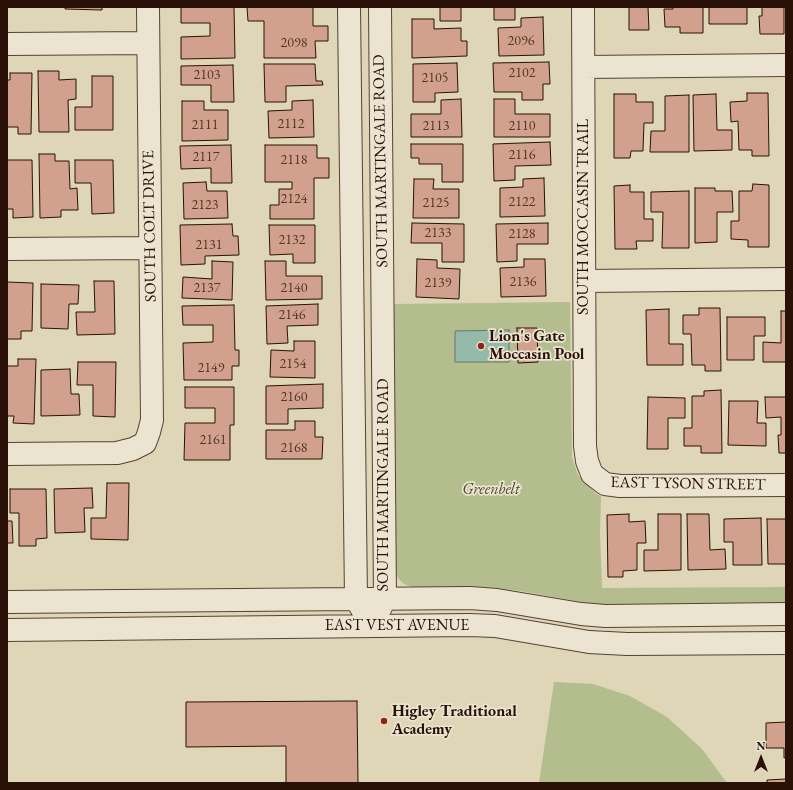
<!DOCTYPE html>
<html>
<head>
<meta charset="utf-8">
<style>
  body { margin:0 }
  #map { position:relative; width:793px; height:790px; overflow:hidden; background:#ded6b7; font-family:"EB Garamond",serif }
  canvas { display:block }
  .frame { position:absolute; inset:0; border:8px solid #291107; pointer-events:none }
  .north { position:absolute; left:741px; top:738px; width:40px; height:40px; -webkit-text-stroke:3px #eae4d0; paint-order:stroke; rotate:0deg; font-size:11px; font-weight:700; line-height:16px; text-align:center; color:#291107 }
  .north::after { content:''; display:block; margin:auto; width:14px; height:18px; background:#291107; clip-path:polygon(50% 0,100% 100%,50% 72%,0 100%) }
</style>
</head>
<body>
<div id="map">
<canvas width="793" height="790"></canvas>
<div class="frame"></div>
<div class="north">N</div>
</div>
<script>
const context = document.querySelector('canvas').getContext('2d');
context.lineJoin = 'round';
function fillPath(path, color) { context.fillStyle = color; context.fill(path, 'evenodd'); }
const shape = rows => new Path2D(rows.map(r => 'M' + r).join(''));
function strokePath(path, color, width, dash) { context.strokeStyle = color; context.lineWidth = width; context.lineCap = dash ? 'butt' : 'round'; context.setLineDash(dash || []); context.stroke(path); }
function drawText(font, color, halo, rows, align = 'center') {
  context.font = font + ' "EB Garamond",serif'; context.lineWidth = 3.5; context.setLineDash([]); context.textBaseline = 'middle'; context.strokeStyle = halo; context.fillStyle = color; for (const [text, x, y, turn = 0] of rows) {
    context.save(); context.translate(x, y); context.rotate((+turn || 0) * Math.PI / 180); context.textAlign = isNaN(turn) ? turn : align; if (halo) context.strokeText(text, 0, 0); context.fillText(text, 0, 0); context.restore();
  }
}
const green = shape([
  [570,302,572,458,578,475,596,494,601,496,600,532,602,588,786,587,786,603,597,605,521,591,495,588,469,586,414,588,404,584,398,578,395,572,393,304],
  [554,682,593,684,630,696,667,717,702,749,727,783,539,783]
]);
const water = shape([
  [509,330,509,362,455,362,455,331,509,330]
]);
const building = shape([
  [65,7,102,7,102,10,65,9,65,7],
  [181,7,234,7,235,58,181,59,181,37,210,36,210,23,181,23,181,7],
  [247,7,313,7,313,26,328,26,328,41,315,41,316,58,264,58,264,21,248,21,247,7],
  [440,7,461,7,461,21,440,21,440,7],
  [494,7,515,7,515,20,494,20,494,7],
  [629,7,648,7,649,30,629,30,629,7],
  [673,7,703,7,703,33,680,33,680,27,665,27,664,9,673,9,673,7],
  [709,7,747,7,747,24,709,24,709,7],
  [762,7,784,7,784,34,760,34,759,16,762,16,762,7],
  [543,17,544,55,499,56,498,28,521,27,521,18,543,17],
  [412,19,434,19,434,29,461,28,461,41,467,41,467,56,412,58,412,19],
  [549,62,550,84,543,84,543,100,522,100,522,92,494,92,493,63,549,62],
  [457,63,458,92,435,93,435,102,413,102,413,64,457,63],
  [264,64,315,64,316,81,322,81,323,85,286,86,286,102,265,102,264,64],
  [233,65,234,102,211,102,211,85,181,85,181,66,233,65],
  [38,71,59,71,59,80,76,79,76,99,68,100,69,132,39,132,38,71],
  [10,73,32,73,31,134,18,134,18,127,7,127,7,80,10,80,10,73],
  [92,76,113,76,113,130,75,130,75,107,92,107,92,76],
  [747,93,768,93,769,156,752,156,752,150,739,150,738,121,731,122,730,102,747,101,747,93],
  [614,94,636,94,636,102,653,102,653,123,644,123,643,151,631,151,630,158,614,158,614,94],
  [716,94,717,130,732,130,732,150,694,151,693,95,716,94],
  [689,95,689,152,650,152,651,131,665,131,665,96,689,95],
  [461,99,462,137,411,137,411,114,441,114,441,100,461,99],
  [494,99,515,99,515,114,550,114,550,137,494,137,494,99],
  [313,100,314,137,269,138,268,111,292,110,292,101,313,100],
  [182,101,204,101,204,110,228,110,228,140,182,141,182,101],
  [550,142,551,165,515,166,515,180,494,181,493,144,550,142],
  [411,144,463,144,463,182,442,182,442,164,419,164,419,158,411,158,411,144],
  [231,145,232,183,211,183,211,168,181,169,180,146,231,145],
  [265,145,317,145,317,158,329,158,329,178,314,178,314,219,270,219,270,205,279,205,279,189,292,189,292,182,265,182,265,145],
  [39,154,55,154,55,161,69,161,70,189,77,188,78,210,61,210,61,217,40,218,39,154],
  [7,160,32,160,33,217,13,218,13,209,7,209,7,160],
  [75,160,113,160,114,213,92,214,91,183,75,183,75,160],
  [544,178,545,216,500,217,500,188,523,187,523,179,544,178],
  [414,179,434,179,433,189,459,189,459,218,413,218,414,179],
  [206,182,207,191,227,191,228,218,184,219,183,183,206,182],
  [753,184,769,185,769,247,748,247,748,240,731,239,731,221,739,221,739,191,752,191,753,184],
  [630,185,630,192,644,192,644,219,653,219,653,241,636,241,637,249,615,249,614,186,630,185],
  [695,188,715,188,715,191,732,191,733,212,717,212,717,242,695,243,695,188],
  [689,191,689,248,662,248,663,212,651,212,651,192,689,191],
  [412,223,464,224,464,262,442,262,442,243,411,243,412,223],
  [548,223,548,244,517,244,517,261,497,262,496,224,548,223],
  [232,224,233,236,238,236,239,255,205,256,205,264,181,265,180,225,232,224],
  [269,225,315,225,315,263,293,263,293,254,270,255,269,225],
  [417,259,437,260,437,268,460,269,459,299,416,297,417,259],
  [524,259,545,259,546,296,501,297,500,268,524,267,524,259],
  [212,261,233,262,232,300,182,298,183,277,212,279,212,261],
  [265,261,286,261,286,276,322,276,322,299,266,300,265,261],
  [94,281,114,281,115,334,77,335,76,312,95,312,94,281],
  [7,282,33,283,32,331,21,331,21,339,7,339,7,282],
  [41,284,79,285,78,304,69,304,68,329,41,328,41,284],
  [318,304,318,325,287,326,288,343,267,344,266,306,318,304],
  [234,305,235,350,239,350,239,366,232,366,232,380,184,380,183,343,213,342,213,325,183,325,182,306,234,305],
  [699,308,720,308,721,371,705,371,705,365,692,365,691,334,683,334,683,315,699,315,699,308],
  [669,309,669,344,683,344,683,365,647,365,646,310,669,309],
  [781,311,786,311,786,362,763,362,763,342,781,343,781,311],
  [727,317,765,317,765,336,754,336,754,360,727,360,727,317],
  [517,328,537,328,538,362,518,363,517,328],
  [294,341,315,341,315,378,270,377,271,350,294,351,294,341],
  [18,359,36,359,34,424,13,423,14,416,7,416,7,366,18,366,18,359],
  [78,362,116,362,115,417,93,416,93,385,77,385,78,362],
  [70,369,71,394,79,394,80,415,41,416,41,370,70,369],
  [323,384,323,408,288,409,288,424,266,424,266,386,323,384],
  [185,387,234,387,234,425,230,425,230,460,184,460,185,423,215,423,215,408,185,408,185,387],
  [721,390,722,453,701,453,701,446,684,446,684,428,692,428,692,396,704,396,704,391,721,390],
  [648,397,685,398,685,418,668,418,668,449,647,449,648,397],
  [765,397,786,397,786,453,779,453,778,435,781,435,781,417,766,418,765,397],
  [729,401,758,401,757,423,766,423,766,446,728,445,729,401],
  [295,421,315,421,315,437,323,437,322,459,266,459,266,430,295,430,295,421],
  [107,483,129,483,128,540,91,539,91,518,106,518,107,483],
  [92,488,93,508,84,508,85,532,55,533,54,489,92,488],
  [10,489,46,489,47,538,36,539,36,546,19,546,19,513,10,513,10,489],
  [629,514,629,522,645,521,646,543,637,543,637,570,623,571,623,577,608,577,607,515,629,514],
  [658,514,681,514,681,570,644,571,644,550,658,550,658,514],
  [687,514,709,514,710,550,725,549,726,569,688,570,687,514],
  [761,518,762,565,733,565,733,542,724,542,724,519,761,518],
  [767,519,786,519,786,564,768,564,767,519],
  [7,521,12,521,13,543,7,543,7,521],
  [357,701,358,783,286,783,286,746,186,747,186,702,357,701],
  [786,722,786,757,784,758,784,748,766,748,766,723,786,722],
  [786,779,786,783,767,783,767,780,786,779]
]);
const minor = shape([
  [349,7,356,599,363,611],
  [583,7,585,446,587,461,592,474,605,484,620,486,786,485],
  [7,44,148,43],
  [584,67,786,65],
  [7,249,150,248],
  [585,281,786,279],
  [7,454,117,453,133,449,145,443,149,432,152,420,148,7],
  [7,602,470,598,497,600,581,614,605,616,786,614],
  [379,611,385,599,380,7],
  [7,630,469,625,495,626,589,642,627,644,786,643]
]);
const markers = [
  [481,346,4,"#8f2418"],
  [384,721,4,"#8f2418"]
];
const numberNames = [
  ["2096",521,41],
  ["2098",294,43],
  ["2102",522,73],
  ["2103",207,75],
  ["2105",435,78],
  ["2112",291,124],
  ["2111",205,125],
  ["2113",436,126],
  ["2110",522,126],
  ["2116",522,155],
  ["2117",206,157],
  ["2118",294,160],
  ["2124",294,199],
  ["2122",522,202],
  ["2125",436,203],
  ["2123",205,205],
  ["2133",438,233],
  ["2128",522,234],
  ["2132",292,240],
  ["2131",209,245],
  ["2136",523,282],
  ["2139",438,283],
  ["2137",207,288],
  ["2140",294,288],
  ["2146",292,315],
  ["2154",293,364],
  ["2149",211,368],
  ["2160",294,397],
  ["2161",213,440],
  ["2168",294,448]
];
const streetNames = [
  ["SOUTH MARTINGALE ROAD",381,161,-91],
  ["SOUTH MOCCASIN TRAIL",584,217,-90],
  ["SOUTH COLT DRIVE",150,226,-91],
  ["EAST TYSON STREET",688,484,1],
  ["SOUTH MARTINGALE ROAD",384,485,-90],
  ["EAST VEST AVENUE",397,626]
];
const poiNames = [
  ["Lion's Gate",489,337],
  ["Moccasin Pool",489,355],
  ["Higley Traditional",392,712],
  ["Academy",392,730]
];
const parkNames = [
  ["Greenbelt",491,490]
];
fillPath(green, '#b3bd8d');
fillPath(water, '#94baa9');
strokePath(water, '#697668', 1);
fillPath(building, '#d2a18d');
strokePath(building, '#291107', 1);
strokePath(minor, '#564233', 24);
strokePath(minor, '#eae4d0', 22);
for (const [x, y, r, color] of markers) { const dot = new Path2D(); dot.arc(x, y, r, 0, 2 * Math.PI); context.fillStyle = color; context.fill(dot); strokePath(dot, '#eae4d0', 1.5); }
drawText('14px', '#533528', null, numberNames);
drawText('16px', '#291107', '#eae4d0', streetNames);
drawText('bold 16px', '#291107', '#eae4d0', poiNames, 'left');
drawText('italic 16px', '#52452f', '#eae4d0', parkNames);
</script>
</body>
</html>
